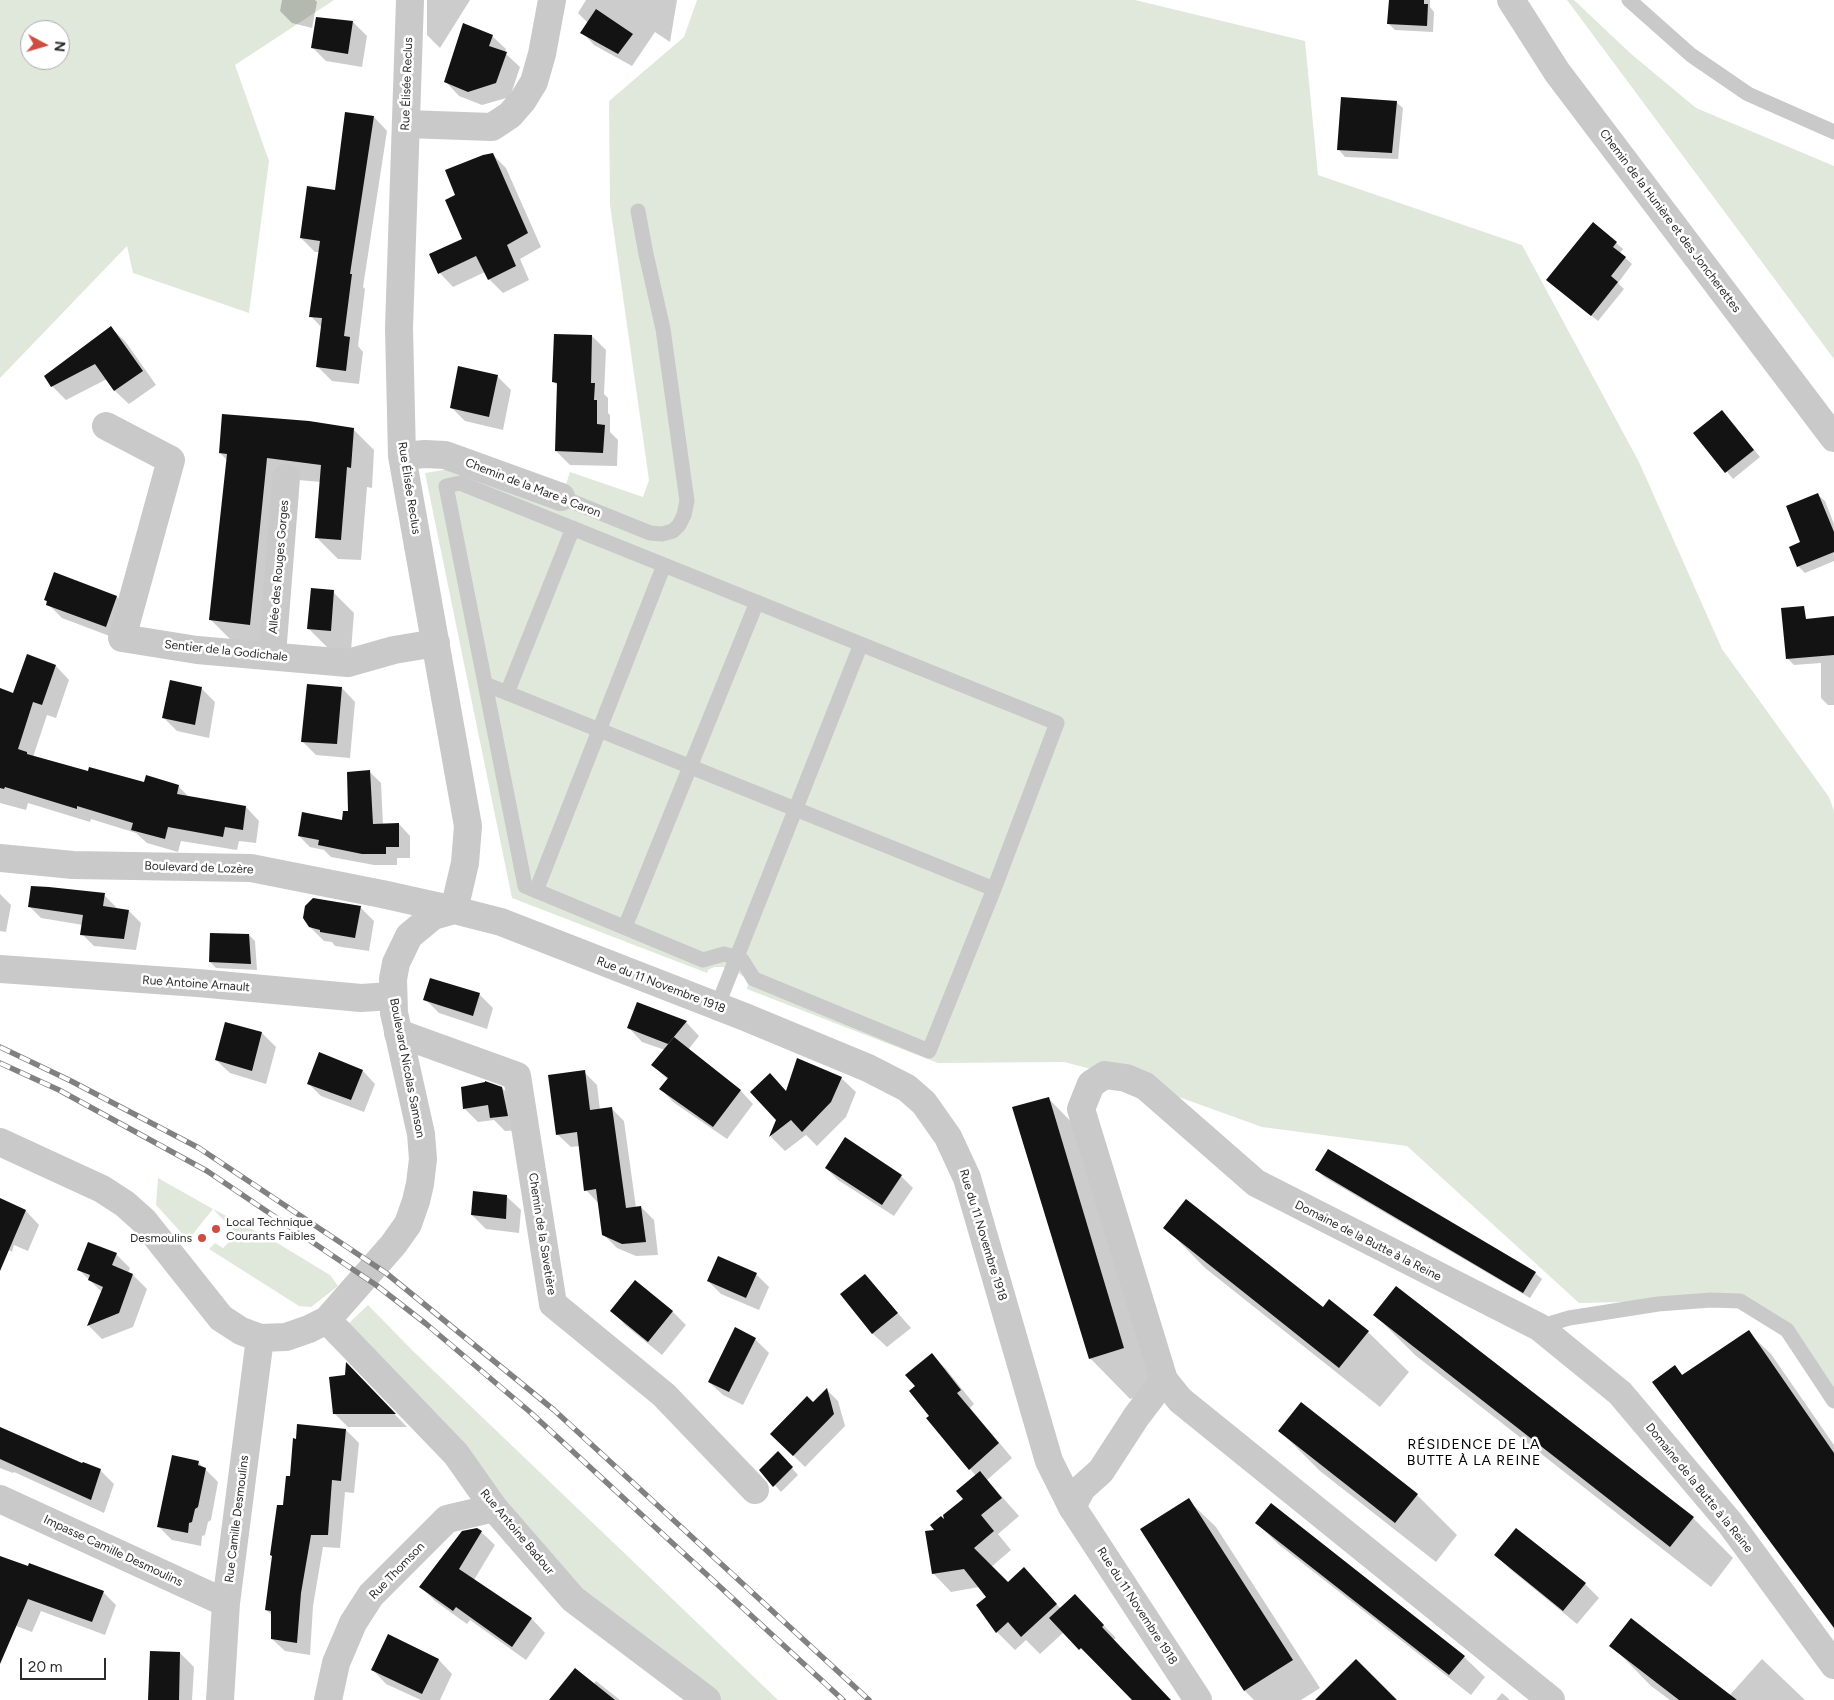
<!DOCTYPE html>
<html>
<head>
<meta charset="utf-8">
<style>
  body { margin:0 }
  #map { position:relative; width:1834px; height:1700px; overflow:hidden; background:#fff; font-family:Figtree,sans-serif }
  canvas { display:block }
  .north { position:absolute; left:20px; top:20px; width:50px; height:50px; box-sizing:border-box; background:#fff; border:1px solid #ababab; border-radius:50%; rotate:96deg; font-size:14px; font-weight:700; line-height:20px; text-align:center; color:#2c2c2c }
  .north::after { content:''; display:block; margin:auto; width:18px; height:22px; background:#cf4c42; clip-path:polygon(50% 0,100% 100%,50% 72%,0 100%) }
  .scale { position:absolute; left:20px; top:1658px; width:86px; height:22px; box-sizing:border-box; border:2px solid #2c2c2c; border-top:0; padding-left:6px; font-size:15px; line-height:18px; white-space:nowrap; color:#2c2c2c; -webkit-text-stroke:4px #fff; paint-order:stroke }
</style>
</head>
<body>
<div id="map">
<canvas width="1834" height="1700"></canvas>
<div class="north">N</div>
<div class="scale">20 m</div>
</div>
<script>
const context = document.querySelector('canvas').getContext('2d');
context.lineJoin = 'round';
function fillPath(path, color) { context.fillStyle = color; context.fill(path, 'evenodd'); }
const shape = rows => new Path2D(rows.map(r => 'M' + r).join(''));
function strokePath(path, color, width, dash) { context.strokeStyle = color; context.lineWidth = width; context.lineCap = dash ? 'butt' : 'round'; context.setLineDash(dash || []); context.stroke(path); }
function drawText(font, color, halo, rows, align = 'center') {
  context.font = font + ' Figtree,sans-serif'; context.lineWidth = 5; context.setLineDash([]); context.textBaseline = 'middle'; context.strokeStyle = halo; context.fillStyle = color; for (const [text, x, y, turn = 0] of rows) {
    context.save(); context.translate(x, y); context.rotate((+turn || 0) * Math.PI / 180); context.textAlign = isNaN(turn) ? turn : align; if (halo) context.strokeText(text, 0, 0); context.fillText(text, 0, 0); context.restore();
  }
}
const green = shape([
  [0,0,334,0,235,65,269,161,249,313,133,273,127,246,0,378],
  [30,30,60,30,60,60,30,60],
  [697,0,1135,0,1305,41,1318,175,1522,245,1639,462,1722,649,1829,797,1834,811,1834,1401,1787,1330,1740,1301,1711,1300,1579,1303,1407,1146,1262,1127,1126,1078,1064,1062,938,1063,747,989,748,985,744,977,735,971,723,967,714,967,708,970,707,973,512,898,425,473,461,467,559,506,570,472,643,497,649,480,610,205,609,101,684,37],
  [1567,0,1574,0,1630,53,1696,108,1834,166,1834,359],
  [158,1178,213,1209,269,1238,330,1275,338,1286,311,1307,299,1306,209,1249,215,1243,223,1248,237,1234,213,1209,188,1240,156,1205],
  [368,1305,413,1351,778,1700,720,1700,577,1591,348,1324]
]);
const shadow = shape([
  [282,0,315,0,317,2,312,28,292,23,280,11],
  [427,0,470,0,440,48,427,35],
  [586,0,677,0,670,42,655,32,632,66,594,45,582,32,588,23,578,13],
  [1390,0,1430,0,1430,7,1434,12,1433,32,1395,30,1388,23],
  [353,22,367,36,362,67,326,61,312,47],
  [492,36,506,49,505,53,520,67,510,97,482,105,459,96,446,82],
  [1396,102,1403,108,1398,159,1345,157,1339,150],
  [374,117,387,131,363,287,365,289,358,346,363,352,359,384,332,381,318,367,322,328,311,316,320,252,315,252,301,238,336,191],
  [492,154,506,168,541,247,520,259,529,280,503,293,489,279,485,272,453,287,440,273,463,239,457,196],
  [1616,243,1623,249,1620,253,1632,264,1618,283,1624,289,1598,321,1555,286],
  [111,328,125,341,156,385,129,404,115,391,107,379,66,400,52,386],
  [592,336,606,350,604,394,608,398,608,413,610,415,610,432,618,440,617,466,570,465,556,451,558,386,553,381],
  [497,376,511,390,503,430,465,421,451,407],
  [1728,418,1760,457,1733,479,1695,433],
  [353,429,374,450,372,488,367,487,361,560,338,559,317,538,321,482,287,479,271,645,232,641,211,620,227,460,220,453],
  [1818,495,1825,501,1834,524,1834,561,1805,573,1799,567,1790,547,1802,542],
  [54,573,117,597,130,611,120,640,62,618,48,604,45,600],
  [333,592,354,613,351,651,329,649,308,628],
  [1834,618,1834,705,1828,705,1821,698,1821,663,1794,665,1787,658],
  [56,666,69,680,56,718,47,715,33,757,88,772,145,784,178,786,189,797,246,807,259,821,256,843,239,841,237,850,181,841,178,852,147,843,136,833,91,819,90,822,28,803,26,810,0,803,0,698,14,694],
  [201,688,215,702,209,738,177,731,163,717],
  [342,688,355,702,350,758,316,755,302,741],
  [370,772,381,783,383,825,399,824,410,836,410,858,397,858,397,865,374,865,331,857,324,850,310,847,299,836,344,821],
  [0,894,11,905,6,932,0,931],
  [104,895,116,907,116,909,129,911,141,923,136,950,94,946,82,934,83,925,41,918,29,906],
  [360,907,374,921,369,951,335,946,332,942,324,941,310,927],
  [249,935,255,941,257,970,216,968,210,962],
  [479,994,493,1008,487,1029,439,1013,425,999],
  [686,1022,699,1036,688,1050,741,1091,753,1104,727,1139,673,1102,661,1089,668,1080,653,1065,665,1050,642,1042,629,1028],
  [226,1024,262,1033,276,1047,266,1084,230,1073,216,1060],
  [363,1071,375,1084,364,1112,321,1096,308,1083],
  [584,1072,597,1085,600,1110,611,1108,624,1121,636,1208,641,1207,654,1220,658,1255,636,1256,617,1248,604,1235,599,1204,586,1190,580,1146,571,1147,557,1134],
  [841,1078,856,1092,846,1117,817,1146,806,1135,785,1151,771,1137,787,1092],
  [502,1088,516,1102,521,1130,505,1131,494,1120,478,1122,464,1108],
  [1048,1098,1088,1139,1164,1388,1130,1399,1090,1358],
  [826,1168,901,1176,913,1188,894,1216,838,1180],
  [1317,1170,1535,1273,1542,1279,1530,1298,1324,1177],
  [507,1197,521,1210,519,1233,486,1229,472,1215],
  [1,1200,26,1211,39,1225,28,1251,14,1245,12,1252,0,1245],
  [1165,1227,1323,1309,1330,1301,1368,1332,1409,1372,1380,1407,1205,1268],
  [116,1254,130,1268,128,1273,133,1275,147,1289,133,1327,102,1339,89,1326,102,1292,79,1270],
  [756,1274,769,1287,759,1310,721,1294,708,1281],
  [865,1276,911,1328,887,1347,873,1334,842,1295],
  [635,1282,673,1312,686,1325,662,1355,625,1325,612,1311],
  [1375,1315,1693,1518,1733,1558,1711,1587,1415,1355],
  [1748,1332,1771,1354,1834,1445,1834,1626,1675,1367,1684,1376],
  [755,1339,769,1353,743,1405,723,1395,709,1382],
  [932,1355,946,1369,974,1404,970,1408,1012,1458,987,1480,1019,1516,998,1534,1011,1550,991,1567,1008,1583,1024,1569,1061,1609,1075,1596,1116,1638,1113,1640,1170,1700,1134,1700,1064,1632,1040,1654,1026,1640,1015,1650,997,1632,988,1597,979,1587,951,1592,933,1573,936,1531,946,1522,964,1499,976,1476,928,1418,931,1416,916,1386],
  [359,1377,407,1427,348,1427,334,1413],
  [827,1390,838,1401,845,1426,805,1467,772,1434,813,1404],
  [1301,1404,1417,1495,1457,1535,1436,1562,1320,1471,1280,1431],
  [298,1425,346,1430,359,1443,354,1493,345,1492,340,1548,323,1547,313,1606,310,1655,285,1651,272,1639,272,1615,266,1610,273,1558,271,1555,291,1477],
  [0,1427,83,1464,100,1470,114,1484,104,1513,14,1472,13,1473,0,1468],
  [784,1459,798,1475,781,1492,761,1470],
  [198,1462,218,1482,211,1520,208,1522,205,1535,202,1536,201,1546,172,1540,158,1526],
  [1188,1500,1216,1527,1320,1688,1301,1700,1254,1700,1245,1691,1142,1530],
  [1257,1523,1464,1657,1485,1677,1471,1695,1278,1544],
  [481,1532,495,1545,474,1580,532,1619,545,1633,526,1660,470,1620,467,1624,435,1601,421,1587],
  [1496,1555,1585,1584,1599,1598,1577,1624,1510,1569],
  [0,1558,103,1592,116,1605,105,1635,41,1611,32,1632,3,1621,0,1619],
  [389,1636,439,1660,452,1674,440,1700,421,1700,386,1684,373,1670],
  [1611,1645,1729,1696,1762,1659,1805,1700,1670,1700,1651,1686],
  [180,1653,194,1667,192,1700,149,1700],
  [596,1681,620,1700,560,1700,594,1684],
  [1502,1693,1510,1700,1496,1700]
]);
const building = shape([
  [1389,0,1424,0,1424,4,1428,4,1427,26,1387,24],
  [596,9,633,34,618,54,580,33],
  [316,17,353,21,348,54,311,48],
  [463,23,493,35,489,46,507,52,496,83,468,92,444,82],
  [1341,97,1397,101,1392,153,1337,150],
  [345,112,374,116,350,274,352,274,344,336,350,337,346,371,316,367,322,318,309,317,320,241,300,238,307,186,335,190],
  [493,153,528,233,507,245,516,266,488,280,476,256,438,274,429,254,462,239,445,200,455,195,445,170,483,155],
  [1593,222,1617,242,1613,247,1626,257,1611,276,1618,282,1591,316,1546,280],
  [111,326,143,371,114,391,95,364,51,387,44,376],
  [554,334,592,335,591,383,595,383,594,400,597,400,597,424,605,425,603,453,555,451,557,383,552,382],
  [458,366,498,375,489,417,450,408],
  [1722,410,1754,450,1725,473,1693,433],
  [222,414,309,421,354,428,351,468,347,467,341,540,315,538,321,465,267,458,250,625,209,620,227,454,219,453],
  [1818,493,1834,532,1834,552,1797,567,1789,547,1800,542,1786,506],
  [54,572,117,596,106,627,46,605,47,601,44,600],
  [311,588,334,590,331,631,307,629],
  [1804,606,1806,619,1834,616,1834,655,1786,659,1781,608],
  [27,654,56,665,42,705,33,702,18,749,27,752,27,754,88,771,89,767,144,782,146,775,179,785,177,794,246,806,243,830,225,827,223,837,168,827,165,839,131,830,133,823,77,806,77,809,5,787,4,789,0,788,0,688,13,693],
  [170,680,202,687,195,725,162,718],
  [307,684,342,687,337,744,301,742],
  [370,770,373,824,399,823,399,847,386,847,386,854,362,854,318,845,319,840,298,836,302,812,342,820,343,811,348,811,347,772],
  [31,886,49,887,105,893,103,906,129,910,124,939,80,935,83,915,28,907],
  [313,898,361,906,355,938,320,932,320,930,309,927,303,918,305,906],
  [210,933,249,934,251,964,209,962],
  [430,978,480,993,473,1016,423,1000],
  [637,1002,687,1021,668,1044,627,1028],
  [225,1022,262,1032,252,1071,215,1060],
  [674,1037,741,1090,713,1127,659,1089,668,1078,651,1065],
  [319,1052,363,1070,351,1100,307,1084],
  [797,1058,842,1077,831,1102,802,1132,791,1120,769,1137,776,1120,750,1092,770,1073,786,1091],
  [585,1070,590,1110,612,1107,626,1208,641,1206,646,1242,622,1244,602,1235,596,1189,584,1191,577,1132,556,1135,548,1075],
  [485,1081,502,1087,508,1116,490,1118,488,1105,463,1109,461,1087,485,1082],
  [1049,1097,1124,1348,1089,1359,1012,1107],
  [845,1137,902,1175,882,1205,825,1168],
  [1328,1149,1536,1272,1523,1293,1315,1170],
  [473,1191,507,1195,506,1219,471,1215],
  [0,1198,26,1210,0,1271],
  [1186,1199,1323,1307,1329,1299,1369,1331,1339,1368,1163,1228],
  [88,1242,117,1253,112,1265,133,1274,119,1313,87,1326,103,1287,88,1280,90,1275,77,1270],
  [718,1256,757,1273,746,1298,707,1281],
  [865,1274,898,1313,872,1334,840,1294],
  [635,1280,673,1311,648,1342,610,1311],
  [1396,1286,1694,1517,1670,1547,1373,1315],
  [735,1327,756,1338,729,1392,708,1382],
  [1749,1330,1834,1453,1834,1628,1652,1382,1675,1365,1682,1375],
  [932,1353,961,1390,957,1393,999,1443,969,1470,926,1418,929,1416,909,1391,915,1386,905,1375],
  [346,1362,396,1414,333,1414,329,1377,345,1375],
  [827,1388,834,1414,793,1456,770,1434,807,1396,813,1402],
  [1301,1402,1418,1494,1395,1523,1278,1431],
  [297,1424,346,1429,341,1481,332,1480,328,1535,311,1535,301,1593,297,1643,271,1639,271,1611,265,1610,272,1556,270,1555,277,1505,283,1505,286,1476,290,1476,293,1438,296,1439],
  [0,1427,82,1463,83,1462,101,1469,91,1500,0,1459],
  [778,1451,793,1467,773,1487,759,1470],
  [172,1455,199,1461,198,1465,206,1468,198,1507,195,1509,192,1522,189,1523,188,1533,157,1527],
  [980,1471,1002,1498,981,1515,994,1531,974,1548,1008,1582,1024,1567,1057,1604,1021,1637,1008,1622,996,1633,976,1605,986,1597,964,1569,932,1574,925,1531,934,1530,930,1525,941,1516,944,1519,943,1515,963,1499,956,1491],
  [1189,1498,1293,1660,1244,1691,1140,1529],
  [1271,1503,1465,1656,1449,1675,1255,1523],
  [477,1528,482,1531,459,1569,532,1618,512,1647,456,1607,453,1611,419,1587,462,1531],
  [1516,1528,1586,1583,1563,1611,1494,1555],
  [0,1556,28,1566,29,1563,104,1591,92,1622,28,1599,0,1664],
  [1075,1594,1104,1625,1102,1627,1171,1700,1132,1700,1081,1648,1079,1650,1049,1618],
  [1631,1618,1659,1640,1737,1700,1679,1700,1609,1646],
  [388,1634,439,1659,422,1694,371,1670],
  [150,1651,180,1652,179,1700,148,1700],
  [1356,1659,1397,1700,1315,1700],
  [575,1668,615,1700,549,1700]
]);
const service = shape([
  [1629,0,1691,55,1748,94,1834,132],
  [460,483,1057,723,994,889,929,1051,754,979,742,960,735,957,724,954,703,960,525,886,446,486,460,483],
  [561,497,650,533,662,534,673,531,679,525,684,515,687,501,663,329,646,254,638,211],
  [485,684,994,889],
  [507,693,573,528],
  [536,891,664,565],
  [625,927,757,602],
  [717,1007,861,644],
  [1539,1327,1569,1318,1658,1304,1711,1300,1740,1301,1787,1330,1834,1401]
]);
const minor = shape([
  [1511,0,1557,72,1834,438],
  [406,124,492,127,510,115,523,100,534,82,542,54,552,0],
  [106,426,171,460,122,638,197,650,348,663,394,650,436,643],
  [402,456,425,454,445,455,561,497],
  [272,655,286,478],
  [0,858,73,865,251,868,382,894,454,910,465,863,468,826,402,456,399,328,410,0],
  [0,969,198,983,361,998,392,996],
  [398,1033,517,1076,553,1304,664,1395,755,1490],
  [327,1320,456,1454,494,1508,573,1599,707,1700],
  [1164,1380,1180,1400,1551,1700],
  [0,1499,226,1603],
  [1072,1507,1082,1488,1101,1471,1136,1417,1164,1380,1081,1109,1091,1084,1105,1075,1126,1078,1145,1086,1256,1183,1539,1327,1620,1393,1730,1523,1834,1665],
  [220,1700,226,1603,260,1338],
  [328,1700,336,1663,353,1623,371,1595,447,1519,494,1508]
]);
const tertiary = shape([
  [0,1142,102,1189,125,1204,144,1221,221,1318,241,1331,260,1338,286,1337,309,1329,327,1320,393,1245,408,1224,416,1201,420,1184,423,1159,421,1134,394,1013,393,979,396,963,409,936,433,916,454,910,501,922,745,1017,868,1068,907,1088,924,1103,948,1137,967,1178,1049,1461,1072,1507,1198,1700]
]);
const rail = shape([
  [0,1047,71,1081,199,1148,386,1273,554,1410,869,1700],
  [0,1063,59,1090,207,1171,376,1285,425,1323,530,1412,843,1700]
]);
const markers = [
  [216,1229,5,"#cf4c42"],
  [202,1238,5,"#cf4c42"]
];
const streetNames = [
  ["Rue Élisée Reclus",407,84,-88],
  ["Chemin de la Hunière et des Joncherettes",1670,221,53],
  ["Rue Élisée Reclus",409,488,81],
  ["Chemin de la Mare à Caron",533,488,21],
  ["Allée des Rouges Gorges",279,567,-85],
  ["Sentier de la Godichale",226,651,6],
  ["Boulevard de Lozère",199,868,2],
  ["Rue Antoine Arnault",196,984,4],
  ["Rue du 11 Novembre 1918",661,985,21],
  ["Boulevard Nicolas Samson",407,1068,79],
  ["Chemin de la Savetière",542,1234,81],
  ["Rue du 11 Novembre 1918",983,1235,73],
  ["Domaine de la Butte à la Reine",1368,1241,27],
  ["Domaine de la Butte à la Reine",1699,1488,51],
  ["Rue Camille Desmoulins",237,1519,-83],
  ["Rue Antoine Badour",517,1532,50],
  ["Impasse Camille Desmoulins",113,1551,25],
  ["Rue Thomson",397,1571,-46],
  ["Rue du 11 Novembre 1918",1137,1606,57]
];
const poiNames = [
  ["Local Technique",226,1222],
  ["Courants Faibles",226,1236],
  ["Desmoulins",192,1238,"right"]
];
const neighbourhoodNames = [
  ["RÉSIDENCE DE LA",1474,1445],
  ["BUTTE À LA REINE",1474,1461]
];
fillPath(green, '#e0e8db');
fillPath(shadow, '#0003');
fillPath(building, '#131313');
strokePath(service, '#c9c9c9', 15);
strokePath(minor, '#c9c9c9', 28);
strokePath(tertiary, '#c9c9c9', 28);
strokePath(rail, '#818181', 5.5);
strokePath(rail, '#fff', 4, [11]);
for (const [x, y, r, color] of markers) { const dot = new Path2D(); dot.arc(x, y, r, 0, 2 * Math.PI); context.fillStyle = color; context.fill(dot); strokePath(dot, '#fff', 2); }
drawText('12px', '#2c2c2c', '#fff', streetNames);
drawText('12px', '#2c2c2c', '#fff', poiNames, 'left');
context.letterSpacing = '1px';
drawText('14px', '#000', '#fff', neighbourhoodNames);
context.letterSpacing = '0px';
</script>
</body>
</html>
